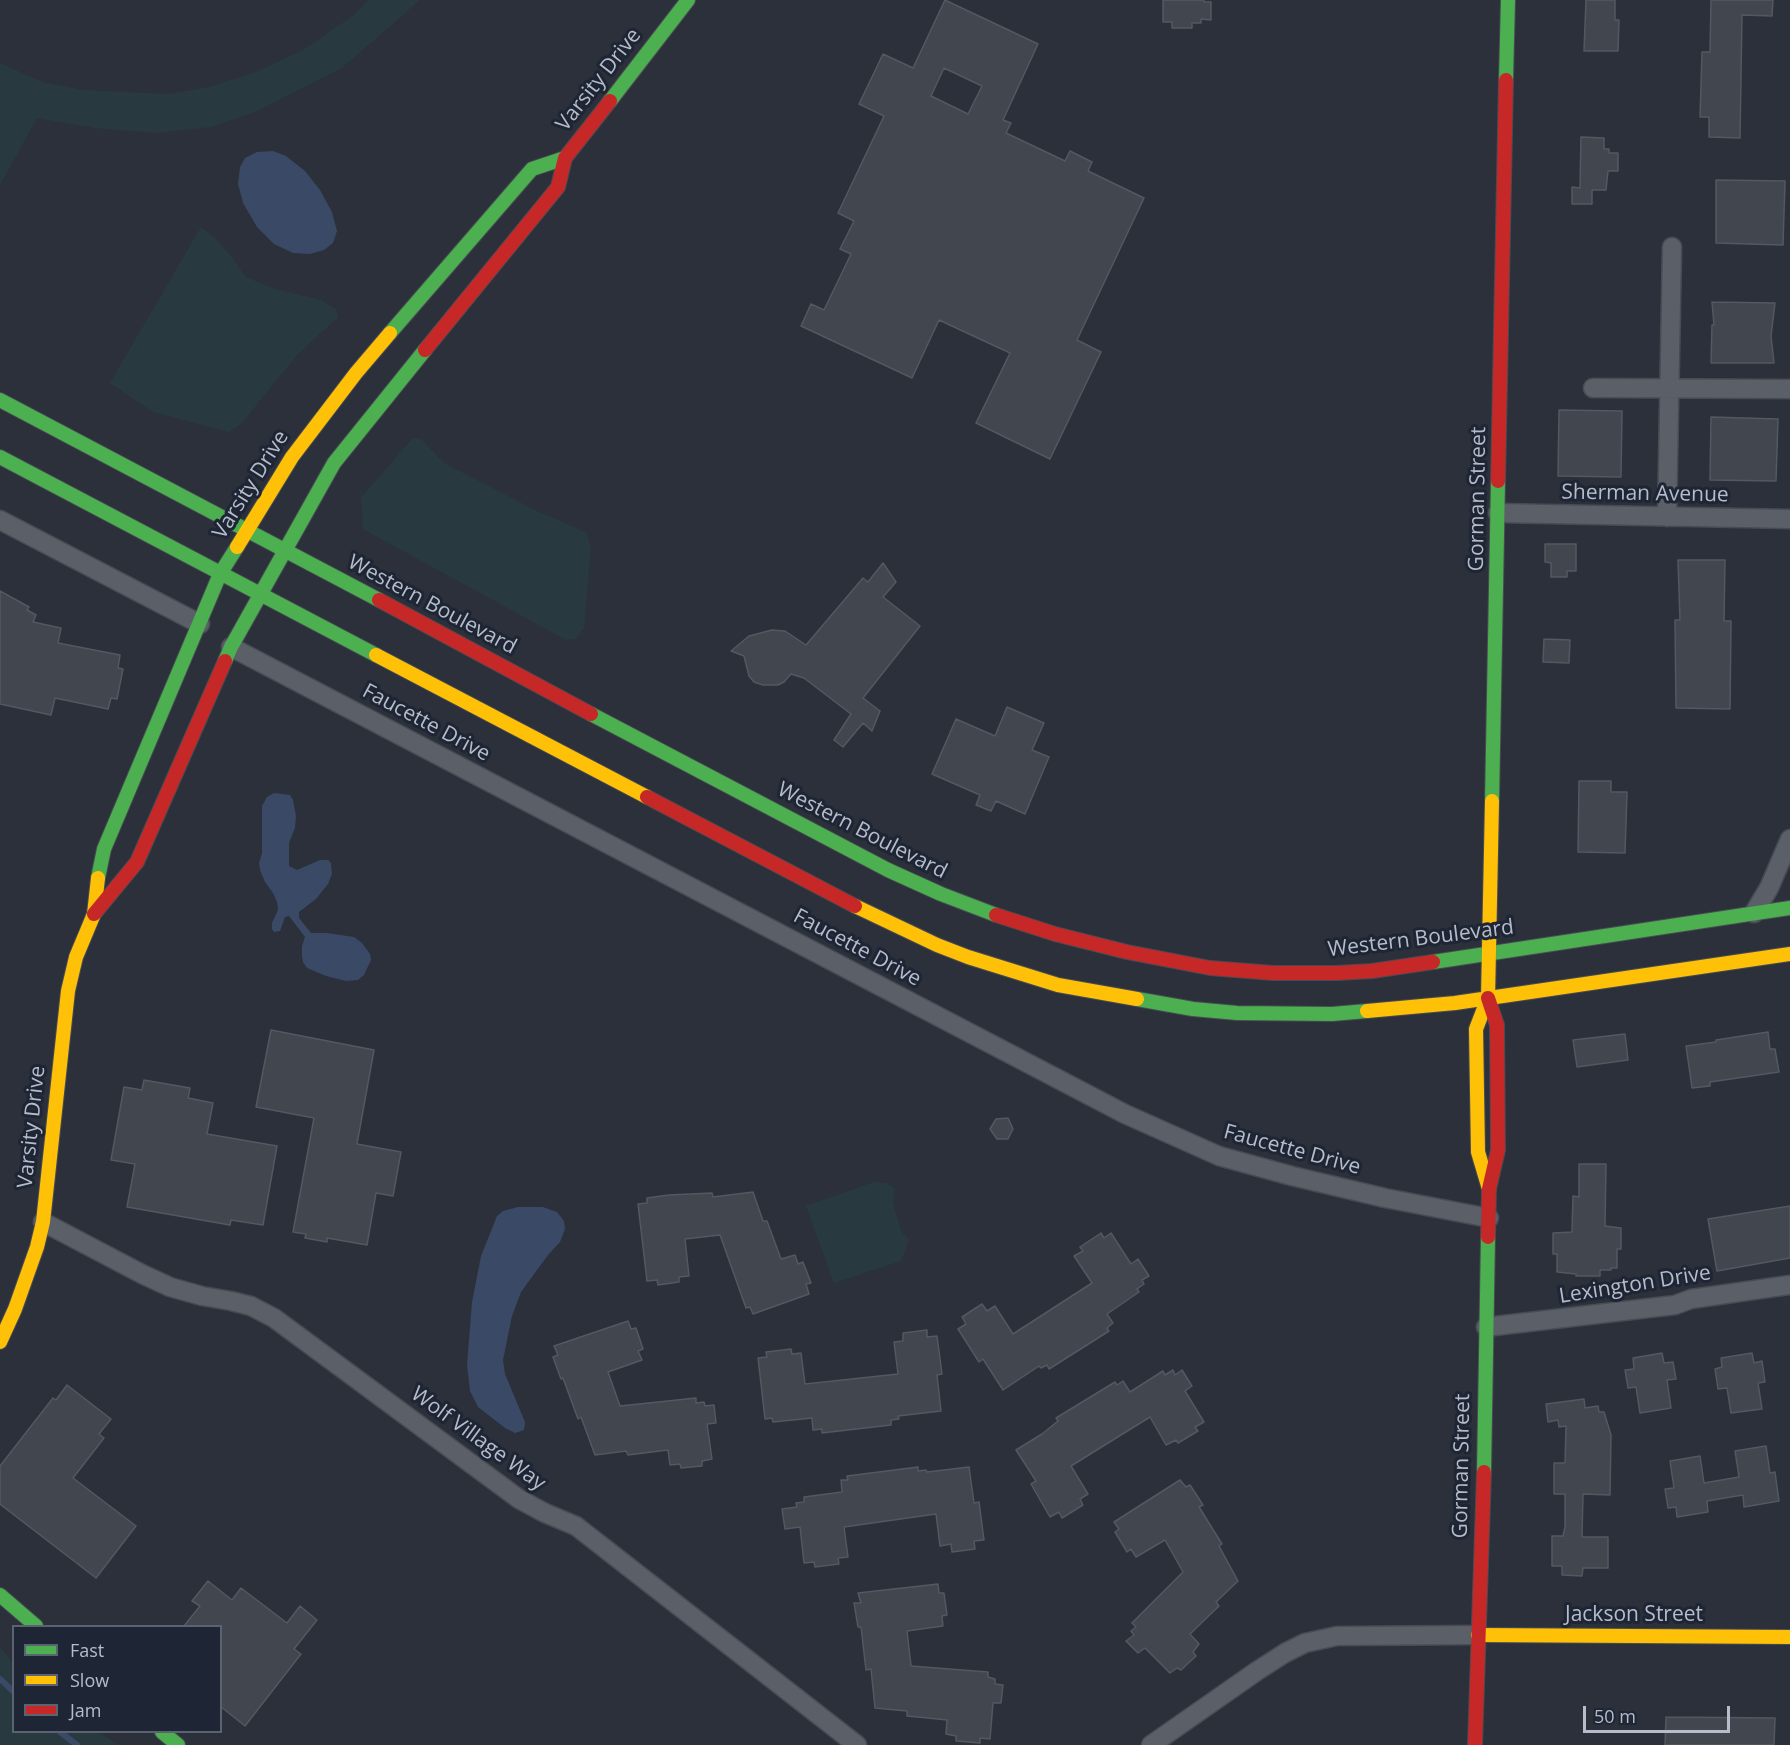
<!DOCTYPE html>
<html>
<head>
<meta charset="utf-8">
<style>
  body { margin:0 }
  #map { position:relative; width:1790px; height:1745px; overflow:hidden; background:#2b303a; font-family:"Open Sans",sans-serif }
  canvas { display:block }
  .legend { position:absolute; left:12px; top:1625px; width:210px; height:108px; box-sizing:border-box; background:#1e2635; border:2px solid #5b6271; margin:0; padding:8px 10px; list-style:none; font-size:18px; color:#b6bcca }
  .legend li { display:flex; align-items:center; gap:12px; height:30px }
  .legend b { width:30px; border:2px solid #5b6271 }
  .scale { position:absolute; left:1583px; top:1706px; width:147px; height:27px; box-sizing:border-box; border:3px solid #b6bcca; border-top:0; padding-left:8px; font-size:18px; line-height:21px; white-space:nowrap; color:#b6bcca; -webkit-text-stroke:4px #1e2635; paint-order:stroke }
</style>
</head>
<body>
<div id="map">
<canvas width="1790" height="1745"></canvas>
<ul class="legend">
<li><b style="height:8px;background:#4caf50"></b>Fast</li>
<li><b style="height:8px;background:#ffc107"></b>Slow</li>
<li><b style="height:8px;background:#c62828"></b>Jam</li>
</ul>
<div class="scale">50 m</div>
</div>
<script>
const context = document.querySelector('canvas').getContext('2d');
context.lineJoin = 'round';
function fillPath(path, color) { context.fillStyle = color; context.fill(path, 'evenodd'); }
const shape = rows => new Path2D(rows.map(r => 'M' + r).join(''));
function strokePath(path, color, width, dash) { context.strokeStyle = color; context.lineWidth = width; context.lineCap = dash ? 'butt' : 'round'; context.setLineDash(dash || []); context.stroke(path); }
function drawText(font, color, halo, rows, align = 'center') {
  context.font = font + ' "Open Sans",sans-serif'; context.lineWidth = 6; context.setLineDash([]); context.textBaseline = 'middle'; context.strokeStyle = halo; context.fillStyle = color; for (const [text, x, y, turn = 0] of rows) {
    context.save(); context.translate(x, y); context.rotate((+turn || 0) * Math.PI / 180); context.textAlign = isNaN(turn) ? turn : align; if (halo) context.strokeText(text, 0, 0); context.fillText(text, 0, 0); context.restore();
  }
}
const green = shape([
  [368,0,420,0,342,68,255,112,211,127,155,133,95,128,37,118,0,185,0,63,42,82,83,90,168,94,205,88,254,73,303,50,354,15],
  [201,227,214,237,231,256,246,277,272,288,321,300,337,310,338,317,297,355,241,424,229,432,153,412,110,383],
  [412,439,421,439,444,463,535,510,587,533,591,549,584,628,575,639,566,640,363,529,361,498],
  [874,1182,887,1183,895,1189,893,1201,896,1214,901,1231,909,1240,901,1261,834,1283,806,1206],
  [0,1647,13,1663,14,1732,98,1732,119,1745,0,1745]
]);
const water = shape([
  [273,151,286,156,305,171,320,190,332,212,337,231,333,243,324,250,310,254,293,253,274,244,257,227,243,203,238,184,240,167,245,158,257,152],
  [274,793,290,795,293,800,296,816,295,828,289,843,289,866,297,870,320,860,328,860,331,863,332,874,328,884,316,899,299,912,299,918,311,933,327,933,354,937,362,943,370,954,371,960,364,975,358,980,346,981,326,976,307,968,303,962,302,956,302,946,305,937,289,916,285,917,280,931,274,932,272,929,272,923,278,910,277,902,273,893,265,882,260,870,259,863,262,853,262,806,267,797],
  [518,1207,543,1207,557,1212,564,1221,565,1229,560,1242,548,1255,521,1292,512,1316,503,1360,505,1374,525,1422,524,1430,515,1433,505,1428,478,1407,470,1391,467,1365,472,1302,481,1256,497,1216,503,1211]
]);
const stream = shape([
  [0,1679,14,1692],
  [60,1732,77,1745]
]);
const building = shape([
  [945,0,1038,44,1003,120,1011,123,1006,133,1065,161,1070,151,1092,162,1088,171,1144,198,1077,340,1101,352,1050,459,976,423,1010,353,939,320,912,378,801,326,811,304,824,310,851,254,840,249,854,221,838,213,884,116,859,104,883,54,913,68,945,0],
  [944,68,982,86,968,114,931,96,944,68],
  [1163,0,1204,0,1204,2,1211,2,1211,20,1201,19,1201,23,1192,23,1192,28,1172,28,1172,22,1163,22,1163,0],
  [1586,0,1615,0,1615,20,1619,20,1618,51,1584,51,1586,0],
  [1711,0,1773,0,1772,16,1742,15,1740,138,1709,137,1709,117,1700,117,1702,52,1710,52,1711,0],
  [1581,137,1604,138,1604,149,1609,149,1609,153,1618,153,1618,171,1608,171,1606,190,1592,190,1592,204,1572,204,1572,187,1580,188,1581,137],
  [1716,180,1785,181,1783,245,1716,243,1716,180],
  [1712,302,1775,303,1771,336,1774,363,1711,363,1712,325,1714,325,1712,302],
  [1559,410,1622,411,1621,477,1558,476,1559,410],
  [1711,417,1778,419,1776,481,1710,480,1711,417],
  [1545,544,1576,544,1576,571,1567,571,1567,577,1551,577,1551,563,1545,562,1545,544],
  [1678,560,1725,560,1724,621,1731,621,1730,709,1676,708,1675,620,1680,620,1678,560],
  [883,563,896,582,883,597,920,626,863,698,880,711,872,731,863,723,843,747,834,740,851,714,804,678,791,674,784,682,778,685,763,685,754,682,749,676,744,656,731,651,749,636,772,630,785,631,806,645,863,578,868,582,883,563],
  [0,591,29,607,27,610,36,615,33,622,61,628,58,643,120,655,118,668,123,669,117,699,111,698,108,709,55,698,51,715,0,704,0,591],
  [1544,639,1570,640,1569,663,1543,662,1544,639],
  [1007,707,1044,723,1032,750,1049,757,1025,814,996,801,991,811,976,805,980,795,932,774,956,719,995,736,1007,707],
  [1579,781,1611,781,1611,792,1627,792,1625,853,1578,852,1579,781],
  [271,1030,374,1050,357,1144,401,1152,393,1196,376,1193,367,1245,327,1238,327,1242,305,1238,306,1234,293,1232,314,1118,256,1107,271,1030],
  [1768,1032,1770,1049,1775,1049,1779,1072,1710,1082,1710,1086,1692,1088,1686,1046,1716,1042,1716,1040,1768,1032],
  [1625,1034,1628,1060,1577,1067,1573,1040,1625,1034],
  [144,1080,190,1088,188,1098,213,1103,207,1134,277,1146,263,1225,231,1220,230,1225,127,1207,135,1164,111,1160,124,1087,142,1090,144,1080],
  [1008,1118,1013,1129,1008,1139,997,1139,990,1129,996,1119,1008,1118],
  [1579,1164,1606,1164,1605,1226,1621,1228,1621,1249,1617,1249,1617,1268,1611,1268,1611,1270,1600,1270,1600,1276,1576,1276,1576,1274,1557,1272,1557,1254,1553,1254,1553,1233,1572,1232,1573,1196,1579,1197,1579,1164],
  [753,1192,763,1221,767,1221,781,1259,795,1255,798,1264,803,1262,811,1283,806,1284,809,1294,753,1314,750,1307,746,1308,720,1235,685,1239,689,1276,679,1277,679,1282,658,1285,657,1280,647,1281,638,1204,647,1203,647,1198,669,1195,712,1193,713,1197,753,1192],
  [1790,1206,1790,1258,1717,1271,1708,1219,1790,1206],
  [1101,1233,1104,1238,1111,1233,1131,1264,1138,1259,1149,1276,1142,1280,1144,1284,1137,1289,1139,1292,1107,1314,1113,1323,1107,1328,1109,1331,1049,1369,1047,1365,1041,1368,1039,1366,1003,1390,983,1359,979,1362,958,1329,966,1324,962,1317,982,1304,987,1311,995,1306,1013,1334,1092,1283,1074,1256,1083,1251,1080,1247,1101,1233],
  [628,1321,631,1329,636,1328,643,1349,638,1351,642,1360,608,1372,620,1406,696,1398,696,1403,704,1402,705,1406,714,1405,716,1423,707,1424,712,1459,702,1461,702,1466,681,1468,680,1464,670,1465,668,1450,628,1455,626,1451,595,1455,581,1417,578,1419,563,1378,561,1379,553,1357,558,1355,554,1346,628,1321],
  [927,1330,927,1337,937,1336,942,1374,937,1375,941,1411,898,1416,899,1419,891,1420,891,1425,822,1433,822,1429,813,1430,812,1418,773,1422,772,1418,765,1419,758,1358,767,1357,766,1352,791,1349,792,1354,801,1353,805,1384,898,1374,894,1342,903,1341,903,1333,927,1330],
  [1662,1353,1664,1363,1673,1362,1676,1379,1667,1380,1671,1408,1640,1413,1636,1387,1628,1388,1625,1370,1634,1369,1633,1358,1662,1353],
  [1752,1353,1754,1363,1762,1361,1765,1382,1758,1383,1762,1409,1731,1413,1727,1388,1718,1389,1715,1369,1722,1367,1721,1358,1752,1353],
  [1173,1370,1175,1375,1182,1370,1192,1386,1185,1391,1204,1422,1195,1427,1198,1431,1178,1443,1176,1440,1166,1445,1150,1417,1071,1466,1088,1494,1080,1499,1083,1505,1062,1518,1059,1512,1050,1517,1031,1484,1036,1481,1016,1450,1042,1434,1058,1421,1056,1418,1115,1382,1117,1385,1123,1381,1130,1392,1163,1371,1165,1375,1173,1370],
  [67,1385,111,1419,99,1434,104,1438,73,1478,136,1526,96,1578,0,1504,0,1466,53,1398,56,1400,67,1385],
  [1584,1399,1585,1408,1598,1406,1599,1412,1604,1412,1611,1435,1610,1495,1583,1494,1582,1537,1608,1537,1608,1568,1583,1568,1582,1576,1562,1575,1562,1566,1552,1566,1552,1536,1563,1536,1565,1527,1565,1494,1554,1494,1554,1463,1565,1463,1566,1426,1559,1427,1558,1420,1548,1422,1546,1404,1584,1399],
  [1766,1446,1770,1473,1775,1472,1779,1501,1744,1507,1743,1495,1707,1501,1708,1512,1677,1517,1676,1507,1668,1508,1665,1489,1674,1488,1670,1461,1700,1456,1704,1483,1739,1477,1735,1451,1766,1446],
  [918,1467,918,1471,926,1470,927,1472,969,1467,974,1503,979,1502,984,1540,974,1541,975,1549,952,1552,951,1544,940,1546,936,1514,844,1527,848,1557,838,1558,839,1564,815,1567,814,1562,804,1563,800,1527,785,1529,782,1509,797,1507,796,1503,804,1502,804,1497,842,1492,841,1480,848,1480,847,1476,918,1467],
  [1180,1480,1186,1487,1190,1485,1203,1505,1199,1507,1222,1544,1219,1546,1238,1581,1216,1602,1219,1606,1190,1634,1199,1644,1193,1652,1196,1656,1181,1670,1177,1668,1170,1673,1145,1648,1138,1653,1126,1641,1134,1635,1131,1631,1136,1627,1132,1623,1183,1572,1165,1540,1136,1557,1131,1549,1127,1552,1115,1532,1119,1529,1114,1522,1180,1480],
  [208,1581,232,1600,241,1588,287,1623,300,1606,317,1620,294,1649,301,1654,245,1726,220,1706,220,1626,184,1626,200,1606,192,1601,208,1581],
  [938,1584,939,1593,944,1593,947,1615,942,1616,943,1626,907,1631,911,1666,988,1672,988,1677,995,1679,995,1684,1003,1685,1001,1703,993,1703,990,1739,980,1738,980,1743,956,1741,956,1736,946,1734,947,1720,907,1716,907,1711,875,1708,871,1669,866,1670,861,1627,858,1627,854,1603,861,1603,858,1593,938,1584],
  [1666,1717,1775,1718,1774,1745,1665,1745,1666,1717]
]);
const street = shape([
  [1593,388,1790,389],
  [1498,513,1790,519],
  [1667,517,1672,247],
  [0,520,200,624],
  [231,647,1125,1114,1219,1156,1292,1176,1385,1198,1489,1218],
  [1754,913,1769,888,1790,839],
  [43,1222,142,1274,170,1287,202,1296,231,1301,251,1306,274,1318,519,1499,545,1513,576,1526,857,1745],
  [1486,1327,1675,1305,1691,1299,1790,1285],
  [1151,1745,1257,1671,1285,1653,1305,1643,1337,1636,1478,1635]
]);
const fast = shape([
  [1506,80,1508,0],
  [610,101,688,0],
  [390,333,532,169,565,158],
  [0,400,379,600],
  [0,457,376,655],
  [225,661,231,647,334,463,425,350],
  [591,714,888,870,941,894,996,915],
  [1492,801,1498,481],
  [98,878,104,849,220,574,237,547],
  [1433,962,1790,908],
  [1137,999,1193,1009,1237,1013,1332,1014,1367,1011],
  [1484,1472,1488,1237],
  [0,1595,36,1626],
  [162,1732,178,1745]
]);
const slow = shape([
  [237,547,292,457,356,373,390,333],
  [376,655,647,797],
  [855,906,937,945,968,957,1058,985,1137,999],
  [1367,1011,1455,1003,1790,954],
  [1489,1189,1478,1152,1476,1029,1488,998,1492,801],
  [0,1342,15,1309,37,1247,43,1222,68,991,76,957,94,914,98,878],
  [1478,1635,1790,1637]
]);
const jam = shape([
  [425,350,558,187,565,158,610,101],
  [1498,481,1506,80],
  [379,600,591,714],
  [647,797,855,906],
  [94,914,137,862,225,661],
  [996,915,1055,934,1127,952,1210,968,1273,973,1337,973,1372,971,1433,962],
  [1488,998,1497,1025,1498,1150,1489,1189,1488,1237],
  [1475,1745,1484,1472]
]);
const streetNames = [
  ["Varsity Drive",599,80,-52],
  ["Varsity Drive",251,485,-58],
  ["Sherman Avenue",1645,494,1],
  ["Gorman Street",1478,499,-89],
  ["Western Boulevard",432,605,28],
  ["Faucette Drive",426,723,28],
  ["Western Boulevard",862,831,27],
  ["Western Boulevard",1421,939,-7],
  ["Faucette Drive",857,948,28],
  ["Varsity Drive",32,1127,-84],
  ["Faucette Drive",1292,1150,15],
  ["Lexington Drive",1635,1285,-9],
  ["Wolf Village Way",478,1439,36],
  ["Gorman Street",1462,1466,-89],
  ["Jackson Street",1634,1615]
];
fillPath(green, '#283a40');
fillPath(water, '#3a4965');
strokePath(stream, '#3a4965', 6);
fillPath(building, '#42464e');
strokePath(building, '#535861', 1.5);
strokePath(street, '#474b52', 21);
strokePath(fast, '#474b52', 16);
strokePath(slow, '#474b52', 16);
strokePath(jam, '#474b52', 16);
strokePath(street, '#5b5f68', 18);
strokePath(fast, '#4caf50', 14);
strokePath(slow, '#ffc107', 14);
strokePath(jam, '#c62828', 14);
drawText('21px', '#b6bcca', '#1e2635', streetNames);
</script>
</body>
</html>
